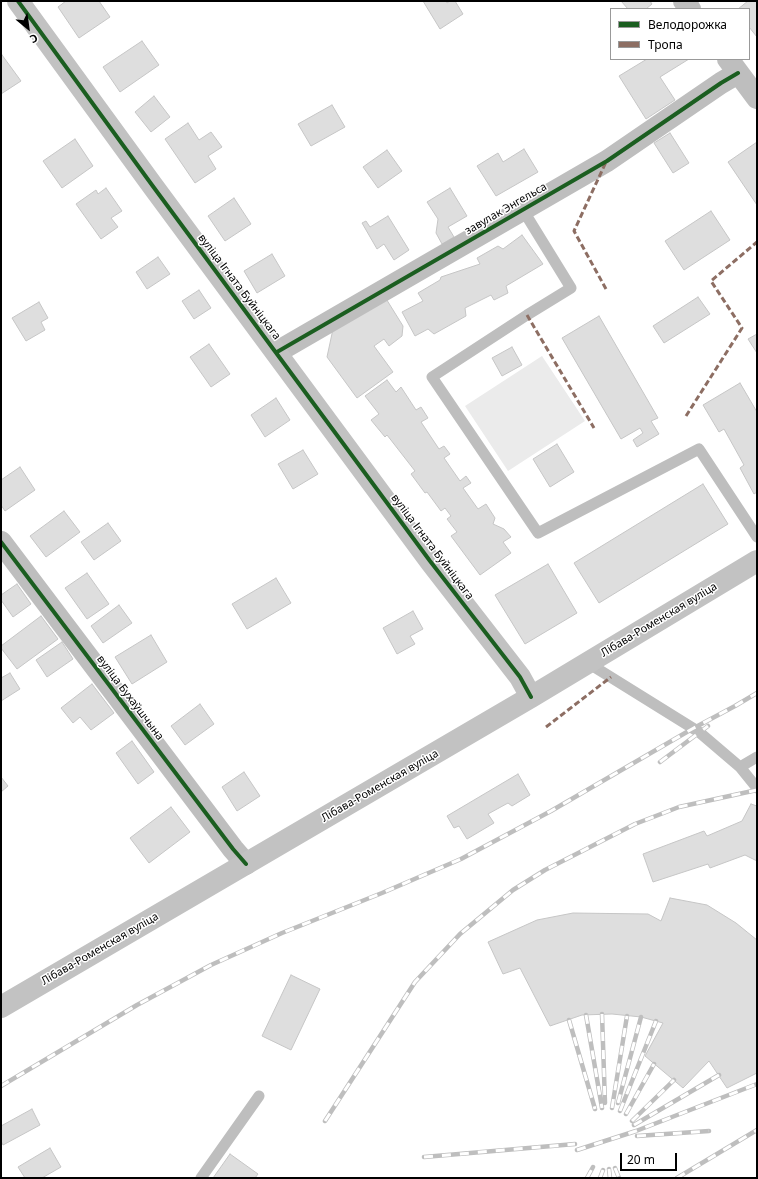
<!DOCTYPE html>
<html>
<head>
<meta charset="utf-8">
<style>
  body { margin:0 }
  #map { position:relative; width:758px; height:1179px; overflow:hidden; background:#fff; font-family:"Noto Sans",sans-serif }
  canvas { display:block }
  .frame { position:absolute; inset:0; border:2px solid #000; pointer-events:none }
  .legend { position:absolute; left:610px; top:8px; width:140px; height:52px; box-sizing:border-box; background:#fff; border:1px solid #999; margin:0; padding:5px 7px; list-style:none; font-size:12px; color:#000 }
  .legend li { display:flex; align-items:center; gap:8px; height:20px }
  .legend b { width:20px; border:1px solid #999 }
  .north { position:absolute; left:8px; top:8px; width:40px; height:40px; -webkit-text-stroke:3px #fff; paint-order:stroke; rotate:151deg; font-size:11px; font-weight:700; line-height:16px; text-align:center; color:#000 }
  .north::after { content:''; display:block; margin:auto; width:14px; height:18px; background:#000; clip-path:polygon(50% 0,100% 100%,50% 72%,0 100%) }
  .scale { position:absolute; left:620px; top:1153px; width:57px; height:18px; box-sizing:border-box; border:2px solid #000; border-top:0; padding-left:5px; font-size:12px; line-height:14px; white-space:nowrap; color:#000; -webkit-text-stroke:3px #fff; paint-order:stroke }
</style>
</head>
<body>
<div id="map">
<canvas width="758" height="1179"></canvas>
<div class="frame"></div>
<ul class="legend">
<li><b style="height:5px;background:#1b5e20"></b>Велодорожка</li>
<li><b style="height:5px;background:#8d6e63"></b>Тропа</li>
</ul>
<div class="north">С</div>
<div class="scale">20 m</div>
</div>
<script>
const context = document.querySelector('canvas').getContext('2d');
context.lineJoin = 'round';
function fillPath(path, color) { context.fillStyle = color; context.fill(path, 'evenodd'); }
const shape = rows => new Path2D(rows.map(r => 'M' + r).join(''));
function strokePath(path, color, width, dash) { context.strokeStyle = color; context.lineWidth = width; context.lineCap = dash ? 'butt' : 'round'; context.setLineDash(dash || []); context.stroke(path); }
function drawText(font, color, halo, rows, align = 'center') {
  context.font = font + ' "Noto Sans",sans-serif'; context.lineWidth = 3; context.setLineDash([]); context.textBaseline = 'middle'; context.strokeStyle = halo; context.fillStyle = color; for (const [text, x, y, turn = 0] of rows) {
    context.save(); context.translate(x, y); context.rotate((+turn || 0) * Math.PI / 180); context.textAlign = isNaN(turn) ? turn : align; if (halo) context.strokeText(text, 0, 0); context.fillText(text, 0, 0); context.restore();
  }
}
const green = shape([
  [542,356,585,421,508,471,465,406]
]);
const building = shape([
  [66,1,99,1,110,17,79,38,58,7,66,1],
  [423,1,446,1,447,3,450,1,455,1,463,14,440,29,423,1],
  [621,1,650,1,652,4,646,9,628,9,621,1],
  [748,1,757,1,757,37,749,27,749,9,738,9,748,1],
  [142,41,159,65,120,92,103,67,142,41],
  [2,55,21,81,1,94,1,56,2,55],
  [647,59,689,59,660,77,675,100,646,119,619,76,647,59],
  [154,96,170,117,151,132,135,112,154,96],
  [332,105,345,127,311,146,298,124,332,105],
  [188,123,199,140,211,132,222,147,208,156,216,169,195,183,165,139,188,123],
  [670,133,689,163,673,173,654,143,670,133],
  [75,139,93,166,62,188,43,161,75,139],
  [757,142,757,205,728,162,757,142],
  [524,149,538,172,496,196,477,166,498,153,503,162,524,149],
  [387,150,402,171,378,188,363,167,387,150],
  [106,188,122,211,111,218,118,227,101,239,76,204,96,190,98,194,106,188],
  [450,188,467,216,448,227,454,237,442,244,436,233,438,219,427,202,450,188],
  [234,198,251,224,225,241,208,216,234,198],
  [711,211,730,240,684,270,665,241,711,211],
  [388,216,409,250,394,260,384,244,377,249,362,223,366,221,370,227,388,216],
  [522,235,543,264,506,286,508,293,494,300,491,295,465,308,466,316,434,334,428,329,415,336,402,312,423,301,418,293,440,280,441,277,480,264,477,258,498,246,503,249,522,235],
  [272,254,285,276,257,293,244,271,272,254],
  [158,257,170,274,147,289,136,272,158,257],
  [199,290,211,308,194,319,182,301,199,290],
  [385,297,403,326,402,336,389,346,384,339,374,346,393,372,357,398,327,357,333,329,385,297],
  [698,297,710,314,664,343,653,326,698,297],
  [39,302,48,318,41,322,45,330,26,341,12,318,39,302],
  [599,316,658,418,651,421,659,434,637,447,633,440,643,433,640,428,621,439,562,338,599,316],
  [757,334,757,353,748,339,757,334],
  [209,344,230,374,211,387,190,357,209,344],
  [512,347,522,365,502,376,492,358,512,347],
  [387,380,396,392,401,387,416,410,421,407,428,418,421,422,439,449,444,446,450,454,444,458,460,481,466,476,471,483,463,488,478,509,486,504,495,518,493,524,504,529,511,537,503,542,511,553,480,575,451,536,457,532,447,519,451,516,445,508,441,511,427,492,425,493,411,474,415,471,387,435,385,437,371,420,379,414,365,396,387,380],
  [740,383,757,412,757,492,754,494,740,468,744,465,724,429,719,432,703,405,740,383],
  [276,398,290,420,265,437,251,415,276,398],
  [557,444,574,472,550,487,533,459,557,444],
  [303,450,318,474,293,489,278,464,303,450],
  [20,467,35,490,5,511,1,505,1,480,20,467],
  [703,484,728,524,599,603,574,563,703,484],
  [64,511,80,532,46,557,30,536,64,511],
  [108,523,121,541,94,560,81,542,108,523],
  [548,564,577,613,525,644,495,595,548,564],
  [87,573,109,604,87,619,65,588,87,573],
  [276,578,291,603,247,629,232,604,276,578],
  [17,584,31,604,13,617,1,600,1,595,17,584],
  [119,605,132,623,103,643,91,626,119,605],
  [413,611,423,629,410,636,415,644,397,654,383,628,413,611],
  [41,616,58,639,17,669,1,648,1,646,41,616],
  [151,635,167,662,132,684,115,657,151,635],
  [62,642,73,659,47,677,36,660,62,642],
  [10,673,20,689,1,701,1,678,10,673],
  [92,684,114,713,91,730,80,717,73,723,61,708,92,684],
  [200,704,214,724,185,745,171,726,200,704],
  [132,741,154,772,138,784,116,753,132,741],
  [244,772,260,796,237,811,222,787,244,772],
  [518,774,530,795,512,806,508,803,488,814,494,823,467,839,459,826,454,828,447,816,518,774],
  [1,777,8,786,1,792,1,777],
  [751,804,757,806,757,861,745,855,710,868,708,864,653,882,643,854,704,831,707,836,742,821,751,804],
  [171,807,190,832,149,863,130,838,171,807],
  [670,898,707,905,736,923,757,940,757,1073,727,1088,709,1061,683,1088,645,1056,663,1023,641,1017,612,1014,582,1015,550,1026,520,968,503,974,488,942,537,920,573,913,648,914,661,921,670,898],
  [291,975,320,989,291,1050,262,1036,291,975],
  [32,1109,40,1125,3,1145,1,1141,1,1126,32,1109],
  [50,1148,61,1167,42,1178,25,1178,18,1167,50,1148],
  [230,1154,258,1174,255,1178,213,1178,230,1154]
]);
const lane = shape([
  [523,210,571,288,527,315,432,377,538,533,699,449,757,537],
  [588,663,699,732,740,767,757,757],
  [740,767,757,788],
  [201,1178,259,1096]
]);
const street = shape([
  [684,1,690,9],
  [728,59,757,98],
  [277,352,607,161,721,83,738,73],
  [1,542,233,849,246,864]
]);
const secondary = shape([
  [18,1,152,185,430,561,520,677,531,697],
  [1,1007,531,697,757,561]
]);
const rail = shape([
  [660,762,708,726],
  [602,1014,605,1103],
  [586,1015,602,1108],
  [569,1020,595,1109],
  [1,1086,137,1005,211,965,282,933,382,893,461,859,551,811,692,729,735,706,757,693],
  [618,1103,641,1017],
  [612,1108,627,1016],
  [620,1111,656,1021],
  [626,1114,654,1064],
  [325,1121,415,982,460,934,513,890,545,870,635,824,679,807,757,790],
  [632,1121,674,1080],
  [634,1125,719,1075],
  [637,1136,709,1131],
  [577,1150,636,1131,757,1084],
  [424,1157,575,1144],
  [615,1168,619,1178],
  [609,1169,610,1178],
  [587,1178,593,1167],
  [600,1178,603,1170],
  [677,1178,757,1130]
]);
const quiet = shape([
  [606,289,574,231,606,162],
  [527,315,594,428],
  [686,416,742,328,711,281,757,242],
  [546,727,611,677]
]);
const cycleway = shape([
  [18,1,152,185,430,561,520,677,531,697],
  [277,352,607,161,721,83,738,73],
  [1,542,233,849,246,864]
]);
const streetNames = [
  ["завулак Энгельса",506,209,-30],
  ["вуліца Ігната Буйніцкага",239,287,53],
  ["вуліца Ігната Буйніцкага",432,547,53],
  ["Лібава-Роменская вуліца",659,620,-31],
  ["вуліца Бухаўшчына",130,698,53],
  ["Лібава-Роменская вуліца",380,786,-30],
  ["Лібава-Роменская вуліца",100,949,-30]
];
fillPath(green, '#ebebeb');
fillPath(building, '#dedede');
strokePath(building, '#c6c6c6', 1);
strokePath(lane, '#bebebe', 11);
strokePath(street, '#bebebe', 22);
strokePath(secondary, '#c2c2c2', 22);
strokePath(rail, '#bebebe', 4.5);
strokePath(rail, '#fff', 3, [9]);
strokePath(quiet, '#8d6e63', 3, [6, 3]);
strokePath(cycleway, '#1b5e20', 4);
drawText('11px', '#000', '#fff', streetNames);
</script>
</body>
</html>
